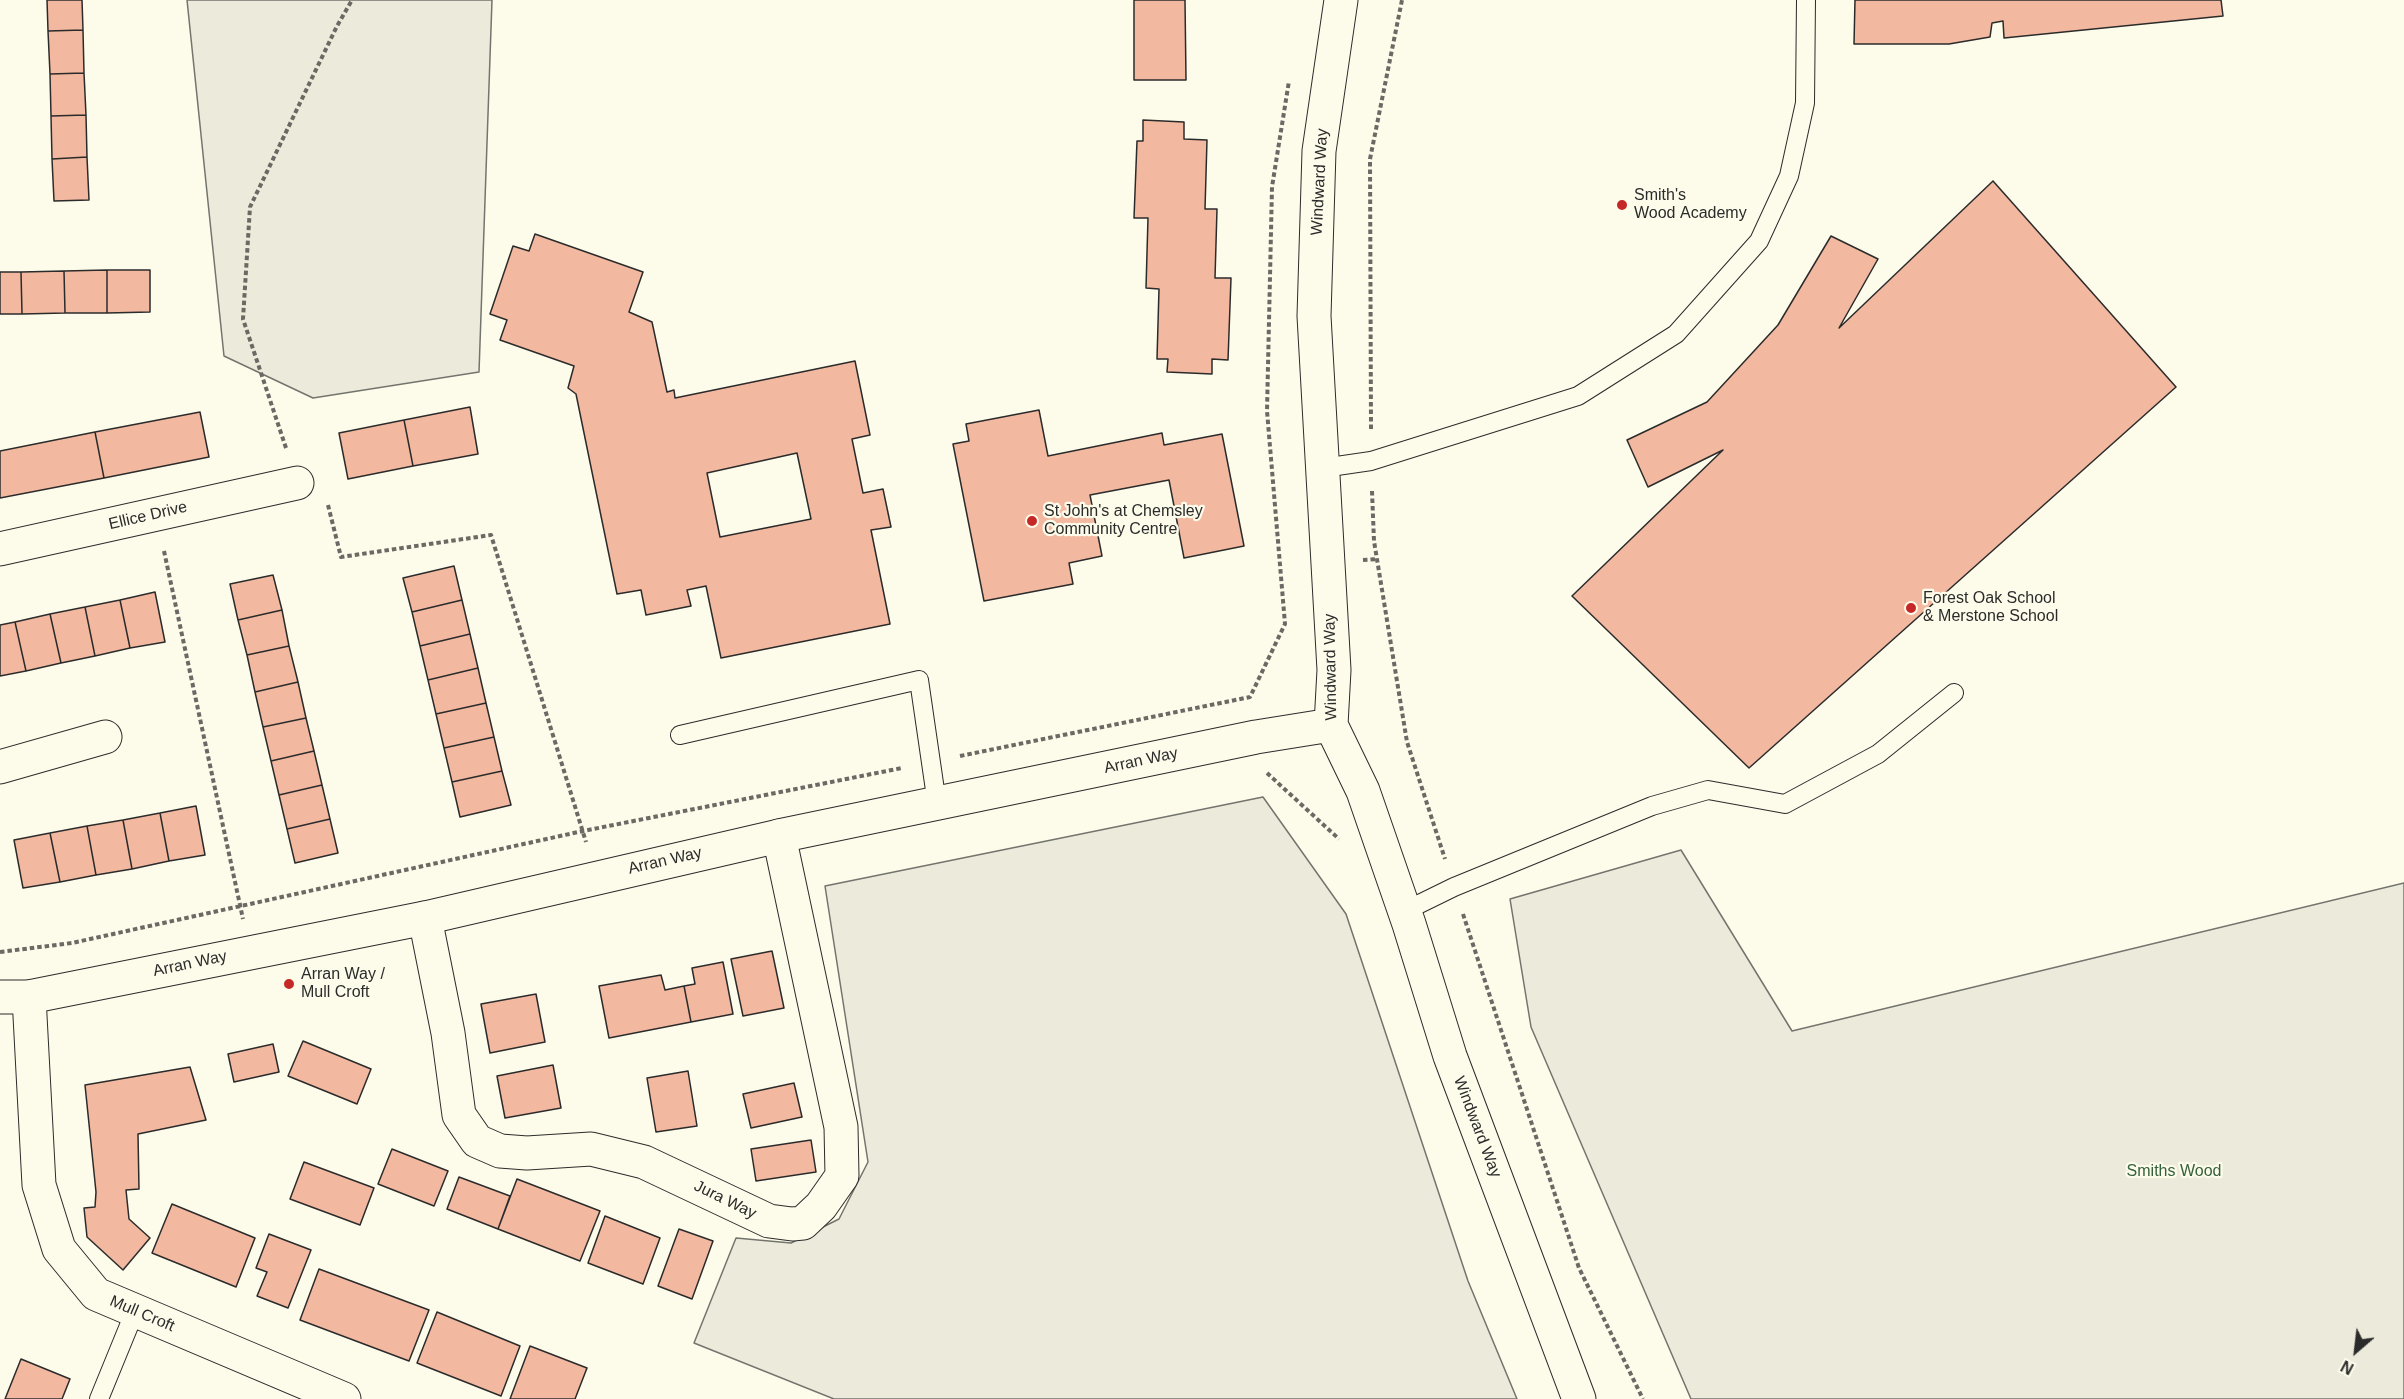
<!DOCTYPE html>
<html>
<head>
<meta charset="utf-8">
<style>
  body { margin:0 }
  #map { position:relative; width:2404px; height:1399px; overflow:hidden; background:#fdfbea; font-family:Arial,sans-serif }
  canvas { display:block }
  .north { position:absolute; left:2326px; top:1321px; width:60px; height:60px; -webkit-text-stroke:4px #fdfbea; paint-order:stroke; rotate:208deg; font-size:16px; font-weight:700; line-height:24px; text-align:center; color:#2b2b2b }
  .north::after { content:''; display:block; margin:auto; width:21px; height:27px; background:#2b2b2b; clip-path:polygon(50% 0,100% 100%,50% 72%,0 100%) }
</style>
</head>
<body>
<div id="map">
<canvas width="2404" height="1399"></canvas>
<div class="north">N</div>
</div>
<script>
const context = document.querySelector('canvas').getContext('2d');
context.lineJoin = 'round';
function fillPath(path, color) { context.fillStyle = color; context.fill(path, 'evenodd'); }
const shape = rows => new Path2D(rows.map(r => 'M' + r).join(''));
function strokePath(path, color, width, dash) { context.strokeStyle = color; context.lineWidth = width; context.lineCap = dash ? 'butt' : 'round'; context.setLineDash(dash || []); context.stroke(path); }
function drawText(font, color, halo, rows, align = 'center') {
  context.font = font + ' Arial,sans-serif'; context.lineWidth = 4.5; context.setLineDash([]); context.textBaseline = 'middle'; context.strokeStyle = halo; context.fillStyle = color; for (const [text, x, y, turn = 0] of rows) {
    context.save(); context.translate(x, y); context.rotate((+turn || 0) * Math.PI / 180); context.textAlign = isNaN(turn) ? turn : align; if (halo) context.strokeText(text, 0, 0); context.fillText(text, 0, 0); context.restore();
  }
}
const green = shape([
  [187,0,492,0,479,372,313,398,224,356,187,0],
  [1263,797,1346,914,1468,1281,1517,1399,834,1399,694,1343,736,1238,791,1243,839,1219,868,1162,825,886,1263,797],
  [1681,850,1792,1031,2404,883,2404,1399,1691,1399,1531,1027,1510,899,1681,850]
]);
const building = shape([
  [47,0,82,0,83,30,48,31,47,0],
  [1134,0,1185,0,1186,80,1134,80,1134,0],
  [1855,0,2221,0,2223,16,2004,38,2003,21,1992,23,1990,37,1949,44,1854,44,1855,0],
  [83,30,84,73,50,74,48,31,83,30],
  [84,73,86,115,51,116,50,74,84,73],
  [86,115,87,157,52,159,51,116,86,115],
  [1143,120,1184,122,1184,139,1207,140,1205,209,1217,209,1215,278,1231,278,1228,360,1212,359,1212,374,1167,372,1168,359,1157,359,1159,289,1146,288,1148,218,1134,218,1137,141,1143,141,1143,120],
  [87,157,89,200,54,201,52,159,87,157],
  [1993,181,2176,387,1749,768,1572,596,1723,450,1648,487,1627,440,1707,402,1778,325,1831,236,1878,259,1839,328,1993,181],
  [535,234,643,272,629,312,652,322,667,392,674,390,675,398,855,361,870,435,852,439,863,493,883,489,891,527,871,530,890,624,721,658,706,586,687,590,691,606,646,615,641,590,617,594,576,394,568,388,574,366,500,340,507,320,490,314,513,246,529,251,535,234],
  [797,453,811,519,720,537,707,473,797,453],
  [107,270,150,270,150,312,107,313,107,270],
  [107,270,107,313,65,313,64,271,107,270],
  [64,271,65,313,22,314,21,272,64,271],
  [0,272,21,272,22,314,0,314,0,272],
  [470,407,478,454,413,466,404,420,470,407],
  [1039,410,1048,456,1162,433,1164,445,1222,434,1244,546,1184,558,1169,480,1090,495,1102,556,1069,563,1073,584,984,601,953,444,969,441,966,424,1039,410],
  [200,412,209,457,104,478,95,432,200,412],
  [404,420,413,466,348,479,339,433,404,420],
  [95,432,104,478,0,498,0,451,95,432],
  [454,566,462,600,412,612,403,578,454,566],
  [273,575,282,610,238,620,230,584,273,575],
  [155,592,165,642,130,648,120,600,155,592],
  [120,600,130,648,95,656,85,607,120,600],
  [462,600,470,634,420,646,412,612,462,600],
  [85,607,95,656,61,663,50,614,85,607],
  [282,610,289,646,247,655,238,620,282,610],
  [50,614,61,663,26,671,15,622,50,614],
  [15,622,26,671,0,676,0,625,15,622],
  [470,634,478,668,428,680,420,646,470,634],
  [289,646,298,682,255,692,247,655,289,646],
  [478,668,486,703,436,714,428,680,478,668],
  [298,682,306,718,263,727,255,692,298,682],
  [486,703,494,737,444,748,436,714,486,703],
  [306,718,314,751,271,761,263,727,306,718],
  [494,737,502,771,452,782,444,748,494,737],
  [314,751,322,785,279,795,271,761,314,751],
  [502,771,511,805,460,817,452,782,502,771],
  [322,785,330,819,287,829,279,795,322,785],
  [196,806,205,855,169,861,160,813,196,806],
  [160,813,169,861,132,869,123,820,160,813],
  [330,819,338,853,295,863,287,829,330,819],
  [123,820,132,869,96,875,87,826,123,820],
  [87,826,96,875,60,882,50,833,87,826],
  [50,833,60,882,23,888,14,840,50,833],
  [772,951,784,1008,743,1016,731,959,772,951],
  [723,962,733,1014,691,1022,684,986,695,984,692,968,723,962],
  [661,975,665,990,684,986,691,1022,609,1038,599,986,661,975],
  [536,994,545,1042,490,1053,481,1004,536,994],
  [303,1041,371,1069,357,1104,288,1076,303,1041],
  [273,1044,279,1072,234,1082,228,1054,273,1044],
  [553,1065,561,1108,505,1118,497,1076,553,1065],
  [190,1067,206,1120,138,1134,139,1189,126,1190,129,1219,150,1238,123,1270,87,1237,84,1208,95,1207,96,1192,85,1085,190,1067],
  [688,1071,697,1126,656,1132,647,1078,688,1071],
  [794,1083,802,1117,751,1128,743,1094,794,1083],
  [811,1140,816,1172,756,1181,751,1149,811,1140],
  [392,1149,448,1171,434,1206,378,1184,392,1149],
  [304,1162,374,1188,360,1225,290,1199,304,1162],
  [459,1177,510,1196,498,1229,447,1209,459,1177],
  [517,1179,600,1211,580,1261,498,1229,517,1179],
  [172,1204,255,1238,236,1287,152,1253,172,1204],
  [605,1216,660,1238,643,1284,588,1263,605,1216],
  [679,1229,713,1241,692,1299,658,1286,679,1229],
  [269,1234,311,1250,288,1308,257,1296,267,1272,256,1268,269,1234],
  [319,1269,429,1310,409,1361,300,1320,319,1269],
  [437,1312,520,1346,501,1396,417,1363,437,1312],
  [530,1346,587,1368,575,1399,510,1399,530,1346],
  [21,1359,70,1379,62,1399,5,1399,21,1359]
]);
const path = shape([
  [1371,429,1370,159,1402,0],
  [286,448,243,319,250,207,337,26,352,0],
  [1372,491,1374,541,1407,742,1445,859],
  [328,505,341,557,491,535,586,842],
  [164,551,243,919],
  [1363,560,1377,559],
  [960,756,1250,697,1285,624,1267,411,1272,187,1289,81],
  [1267,773,1339,839],
  [1463,914,1579,1268,1643,1399],
  [0,952,72,943,583,831,902,768]
]);
const lane = shape([
  [1323,468,1371,461,1578,396,1676,334,1759,241,1789,176,1805,103,1806,0],
  [680,735,919,680,937,804],
  [1405,911,1454,887,1652,806,1708,790,1785,804,1878,754,1954,693],
  [99,1399,135,1311]
]);
const street = shape([
  [0,549,297,483],
  [0,767,105,737],
  [425,918,448,1033,459,1115,477,1141,500,1151,527,1153,591,1149,644,1162,769,1221,792,1224,803,1223,821,1206,842,1176,841,1127,779,836],
  [29,997,39,1185,59,1249,96,1294,344,1399]
]);
const secondary = shape([
  [1341,0,1319,151,1314,316,1334,670,1331,725,1363,791,1409,924,1450,1056,1579,1399],
  [0,997,29,997,425,918,779,836,1256,737,1331,725]
]);
const markers = [
  [1622,205,6,"#c62828"],
  [1032,521,6,"#c62828"],
  [1911,608,6,"#c62828"],
  [289,984,6,"#c62828"]
];
const streetNames = [
  ["Windward Way",1320,182,-87],
  ["Ellice Drive",148,516,-13],
  ["Windward Way",1331,667,-91],
  ["Arran Way",1141,761,-12],
  ["Arran Way",665,861,-13],
  ["Arran Way",190,964,-12],
  ["Windward Way",1477,1127,69],
  ["Jura Way",725,1200,26],
  ["Mull Croft",142,1314,23]
];
const poiNames = [
  ["Smith's",1634,196],
  ["Wood Academy",1634,214],
  ["St John's at Chemsley",1044,512],
  ["Community Centre",1044,530],
  ["Forest Oak School",1923,599],
  ["& Merstone School",1923,617],
  ["Arran Way /",301,975],
  ["Mull Croft",301,993]
];
const parkNames = [
  ["Smiths Wood",2174,1172]
];
fillPath(green, '#ecebdb');
strokePath(green, '#74746e', 1.5);
fillPath(building, '#f2b8a0');
strokePath(building, '#2b2b2b', 1.5);
strokePath(lane, '#2b2b2b', 20);
strokePath(street, '#2b2b2b', 35);
strokePath(secondary, '#2b2b2b', 35);
strokePath(path, '#6a6964', 4, [4.5, 3]);
strokePath(lane, '#fdfbea', 18);
strokePath(street, '#fdfbea', 33);
strokePath(secondary, '#fdfbea', 33);
for (const [x, y, r, color] of markers) { const dot = new Path2D(); dot.arc(x, y, r, 0, 2 * Math.PI); context.fillStyle = color; context.fill(dot); strokePath(dot, '#fdfbea', 2); }
drawText('16px', '#2b2b2b', '#fdfbea', streetNames);
drawText('16px', '#2b2b2b', '#fdfbea', poiNames, 'left');
drawText('16px', '#34623c', '#fdfbea', parkNames);
</script>
</body>
</html>
